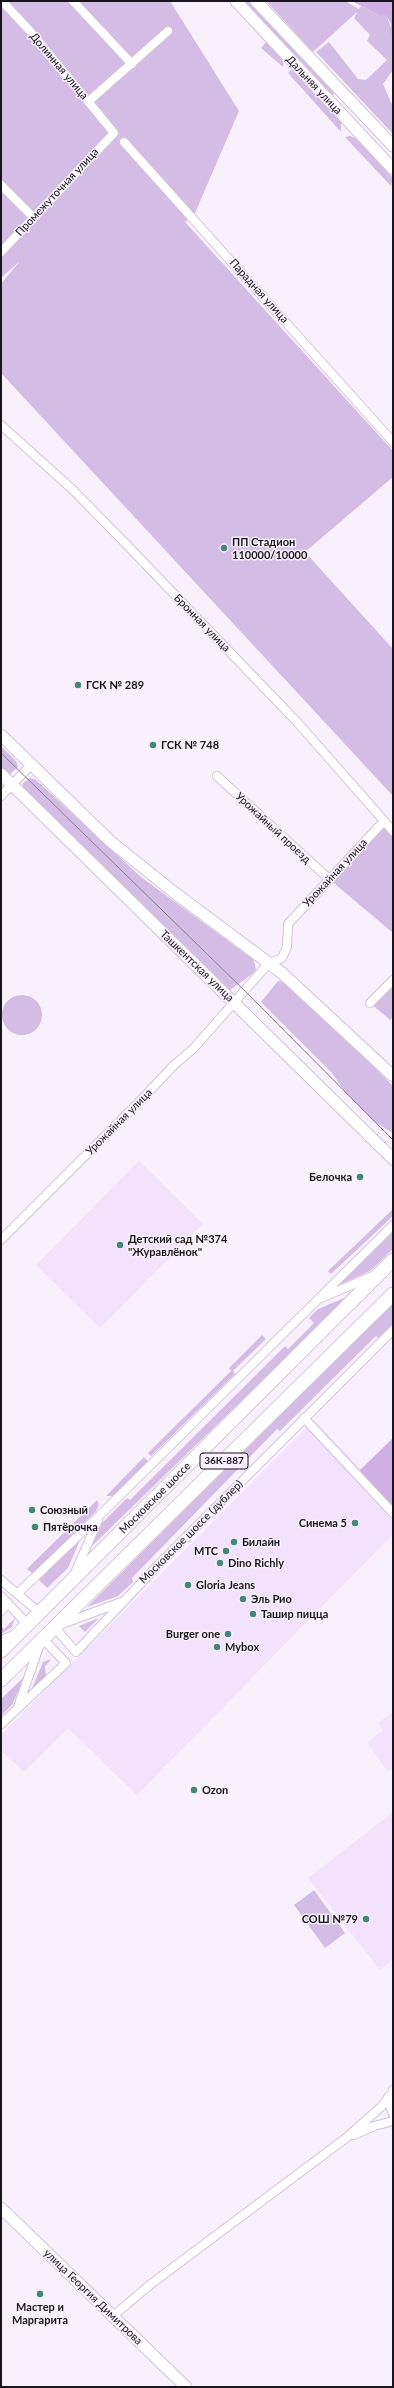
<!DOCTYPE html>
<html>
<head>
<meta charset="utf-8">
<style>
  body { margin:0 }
  #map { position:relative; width:394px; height:2388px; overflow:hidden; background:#f8f1fd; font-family:Lato,sans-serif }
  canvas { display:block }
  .frame { position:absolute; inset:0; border:2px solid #19151c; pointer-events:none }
</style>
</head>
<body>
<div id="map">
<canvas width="394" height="2388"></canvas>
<div class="frame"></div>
</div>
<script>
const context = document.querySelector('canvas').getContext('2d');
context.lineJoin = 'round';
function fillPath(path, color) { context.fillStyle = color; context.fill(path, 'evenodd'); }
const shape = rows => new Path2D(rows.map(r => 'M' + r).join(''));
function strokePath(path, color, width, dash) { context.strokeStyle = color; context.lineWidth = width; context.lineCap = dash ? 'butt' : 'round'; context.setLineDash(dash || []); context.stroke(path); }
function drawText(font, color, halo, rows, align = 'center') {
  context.font = font + ' Lato,sans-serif'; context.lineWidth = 3; context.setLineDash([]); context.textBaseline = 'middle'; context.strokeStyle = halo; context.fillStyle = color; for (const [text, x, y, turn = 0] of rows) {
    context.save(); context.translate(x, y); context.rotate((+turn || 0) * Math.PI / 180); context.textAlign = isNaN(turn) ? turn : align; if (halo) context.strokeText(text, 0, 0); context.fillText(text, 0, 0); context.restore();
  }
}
const built = shape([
  [139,1161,203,1224,100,1328,36,1265],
  [314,1420,393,1502,393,1534,137,1795,68,1728,24,1772,1,1750,1,1735],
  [393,1712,393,1768,388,1772,367,1743,383,1730,378,1723],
  [393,1812,393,1959,380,1970,308,1878]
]);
const green = shape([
  [1,1,170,1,239,111,195,213,185,222,393,451,393,477,305,552,393,649,393,796,1,373,1,284,20,261,1,278],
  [243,1,248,1,334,93,332,96],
  [266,1,345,1,359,9,361,6,376,14,387,16,393,34,393,70,383,84,393,107,393,134,316,52,329,42,358,79,366,80,387,60,367,41,370,35,354,18,357,12,313,52],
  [266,42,284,60,283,67,261,48],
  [291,70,295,72,341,122,341,132,288,73],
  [350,136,356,138,393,178,391,186,345,137],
  [1,746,16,761,18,767,10,774,1,768],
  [30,778,35,779,141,877,254,960,256,971,229,991,22,789,23,783],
  [384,821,393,831,393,933,329,879],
  [393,979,393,1017,390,1020,370,1003],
  [278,981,284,982,326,1019,393,1086,393,1133,373,1121,345,1092,332,1073,261,1002],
  '2 1015a20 20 0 1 1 40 0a20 20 0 1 1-40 0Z',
  [393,1209,393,1216,331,1274,328,1271],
  [393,1232,393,1249,370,1271,337,1286],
  [349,1296,90,1548,101,1524,127,1498,130,1500,285,1346,288,1349,314,1323,309,1318,318,1309],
  [393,1304,393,1324,378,1338,376,1336,280,1431,277,1429,132,1578,133,1582,118,1596,87,1607,371,1324],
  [262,1335,266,1339,233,1371,235,1374,151,1456,148,1453,231,1371,229,1368],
  [144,1457,148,1461,114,1496,106,1496],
  [97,1500,99,1505,96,1511,33,1574,27,1569],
  [80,1540,68,1568,47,1588,39,1580],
  [15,1618,12,1627,1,1634,1,1626,4,1629],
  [99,1618,85,1632,79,1626],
  [51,1659,45,1667,46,1676,31,1691,43,1662],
  [25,1676,12,1705,1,1716,1,1699],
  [314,1890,345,1933,325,1948,294,1905]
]);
const forest = shape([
  [352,1,393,1,393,35,391,33,391,24,387,16,378,15],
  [393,1438,393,1512,356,1474]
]);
const street = shape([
  [73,1,132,64],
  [89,101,168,31],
  [124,142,393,442],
  [1,185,33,217],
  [1,252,114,133,30,31,2,1],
  [1,425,72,489,127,545,298,723,393,831],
  [217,776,329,879],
  [1,796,32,764],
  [370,1003,393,980],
  [1,1240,143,1098,175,1064,193,1049,268,964,282,958,287,947,288,924,384,821],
  [321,1298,373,1276],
  [304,1418,393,1513],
  [75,1573,98,1520],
  [1,1580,40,1613],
  [17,1594,100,1515,393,1225],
  [1,1596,28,1625],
  [124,1601,54,1627,76,1652,160,1563,393,1330],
  [1,1611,8,1603],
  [1,1640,14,1635],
  [1,1724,66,1663,42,1638,18,1707],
  [393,2090,389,2103,393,2114],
  [354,2135,374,2126,393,2121],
  [113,2316,151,2284,346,2138,382,2106,389,2096]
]);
const secondary = shape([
  [236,1,393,169],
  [256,1,393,146],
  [1,735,110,841,175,893,282,973,393,1076],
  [1,774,393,1159],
  [1,2208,186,2387]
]);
const primary = shape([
  [1,1651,393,1260],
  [1,1680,393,1294]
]);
const tram = shape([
  [1,753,245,991,393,1140]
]);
const markers = [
  [224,548,4,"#448678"],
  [78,685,4,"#448678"],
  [153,745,4,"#448678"],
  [360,1177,4,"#448678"],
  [120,1245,4,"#448678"],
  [32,1510,4,"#448678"],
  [355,1523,4,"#448678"],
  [35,1527,4,"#448678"],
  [234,1542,4,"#448678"],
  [226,1551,4,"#448678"],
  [220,1563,4,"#448678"],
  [188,1585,4,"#448678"],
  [243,1599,4,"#448678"],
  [253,1614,4,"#448678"],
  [228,1634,4,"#448678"],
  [217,1647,4,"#448678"],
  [194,1790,4,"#448678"],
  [366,1919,4,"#448678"],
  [40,2294,4,"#448678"]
];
const shields = [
  [224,1461,48]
];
const shieldNames = [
  ["36К-887",224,1461]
];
const streetNames = [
  ["Долинная улица",59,66,50],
  ["Дальняя улица",314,85,47],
  ["Промежуточная улица",57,192,-47],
  ["Парадная улица",259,291,48],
  ["Бронная улица",202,623,46],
  ["Урожайный проезд",273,828,43],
  ["Урожайная улица",335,873,-47],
  ["Ташкентская улица",197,966,44],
  ["Урожайная улица",119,1122,-45],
  ["Московское шоссе",155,1498,-45],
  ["Московское шоссе (дублер)",191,1532,-45],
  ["улица Георгия Димитрова",93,2297,44]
];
const poiNames = [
  ["ПП Стадион",232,542],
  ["110000/10000",232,555],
  ["ГСК № 289",86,685],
  ["ГСК № 748",161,745],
  ["Белочка",352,1177,"right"],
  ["Детский сад №374",128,1239],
  ["\"Журавлёнок\"",128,1252],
  ["Союзный",40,1510],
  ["Синема 5",347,1523,"right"],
  ["Пятёрочка",43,1527],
  ["Билайн",242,1542],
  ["МТС",218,1551,"right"],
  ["Dino Richly",228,1563],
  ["Gloria Jeans",196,1585],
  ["Эль Рио",251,1599],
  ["Ташир пицца",261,1614],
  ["Burger one",220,1634,"right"],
  ["Mybox",225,1647],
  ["Ozon",202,1790],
  ["СОШ №79",358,1919,"right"],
  ["Мастер и",40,2307,"center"],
  ["Маргарита",40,2320,"center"]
];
fillPath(built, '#f2e2fd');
fillPath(green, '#d4bce5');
fillPath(forest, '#d0afe5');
strokePath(street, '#d0c4d8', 10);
strokePath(secondary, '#d0c4d8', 13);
strokePath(primary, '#d0c4d8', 15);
strokePath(street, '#fff', 8);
strokePath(secondary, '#fff', 11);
strokePath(primary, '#fff', 13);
strokePath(tram, '#847f88', 1);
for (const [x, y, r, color] of markers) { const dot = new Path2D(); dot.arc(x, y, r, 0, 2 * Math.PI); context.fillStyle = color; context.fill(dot); strokePath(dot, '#f8f1fd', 1.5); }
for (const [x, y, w] of shields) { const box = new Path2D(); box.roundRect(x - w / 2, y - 8, w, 16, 3); context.fillStyle = '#f8f1fd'; context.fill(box); strokePath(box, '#19151c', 1); }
drawText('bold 10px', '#19151c', null, shieldNames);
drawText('11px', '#19151c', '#f8f1fd', streetNames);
drawText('bold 11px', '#19151c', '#f8f1fd', poiNames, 'left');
</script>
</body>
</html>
